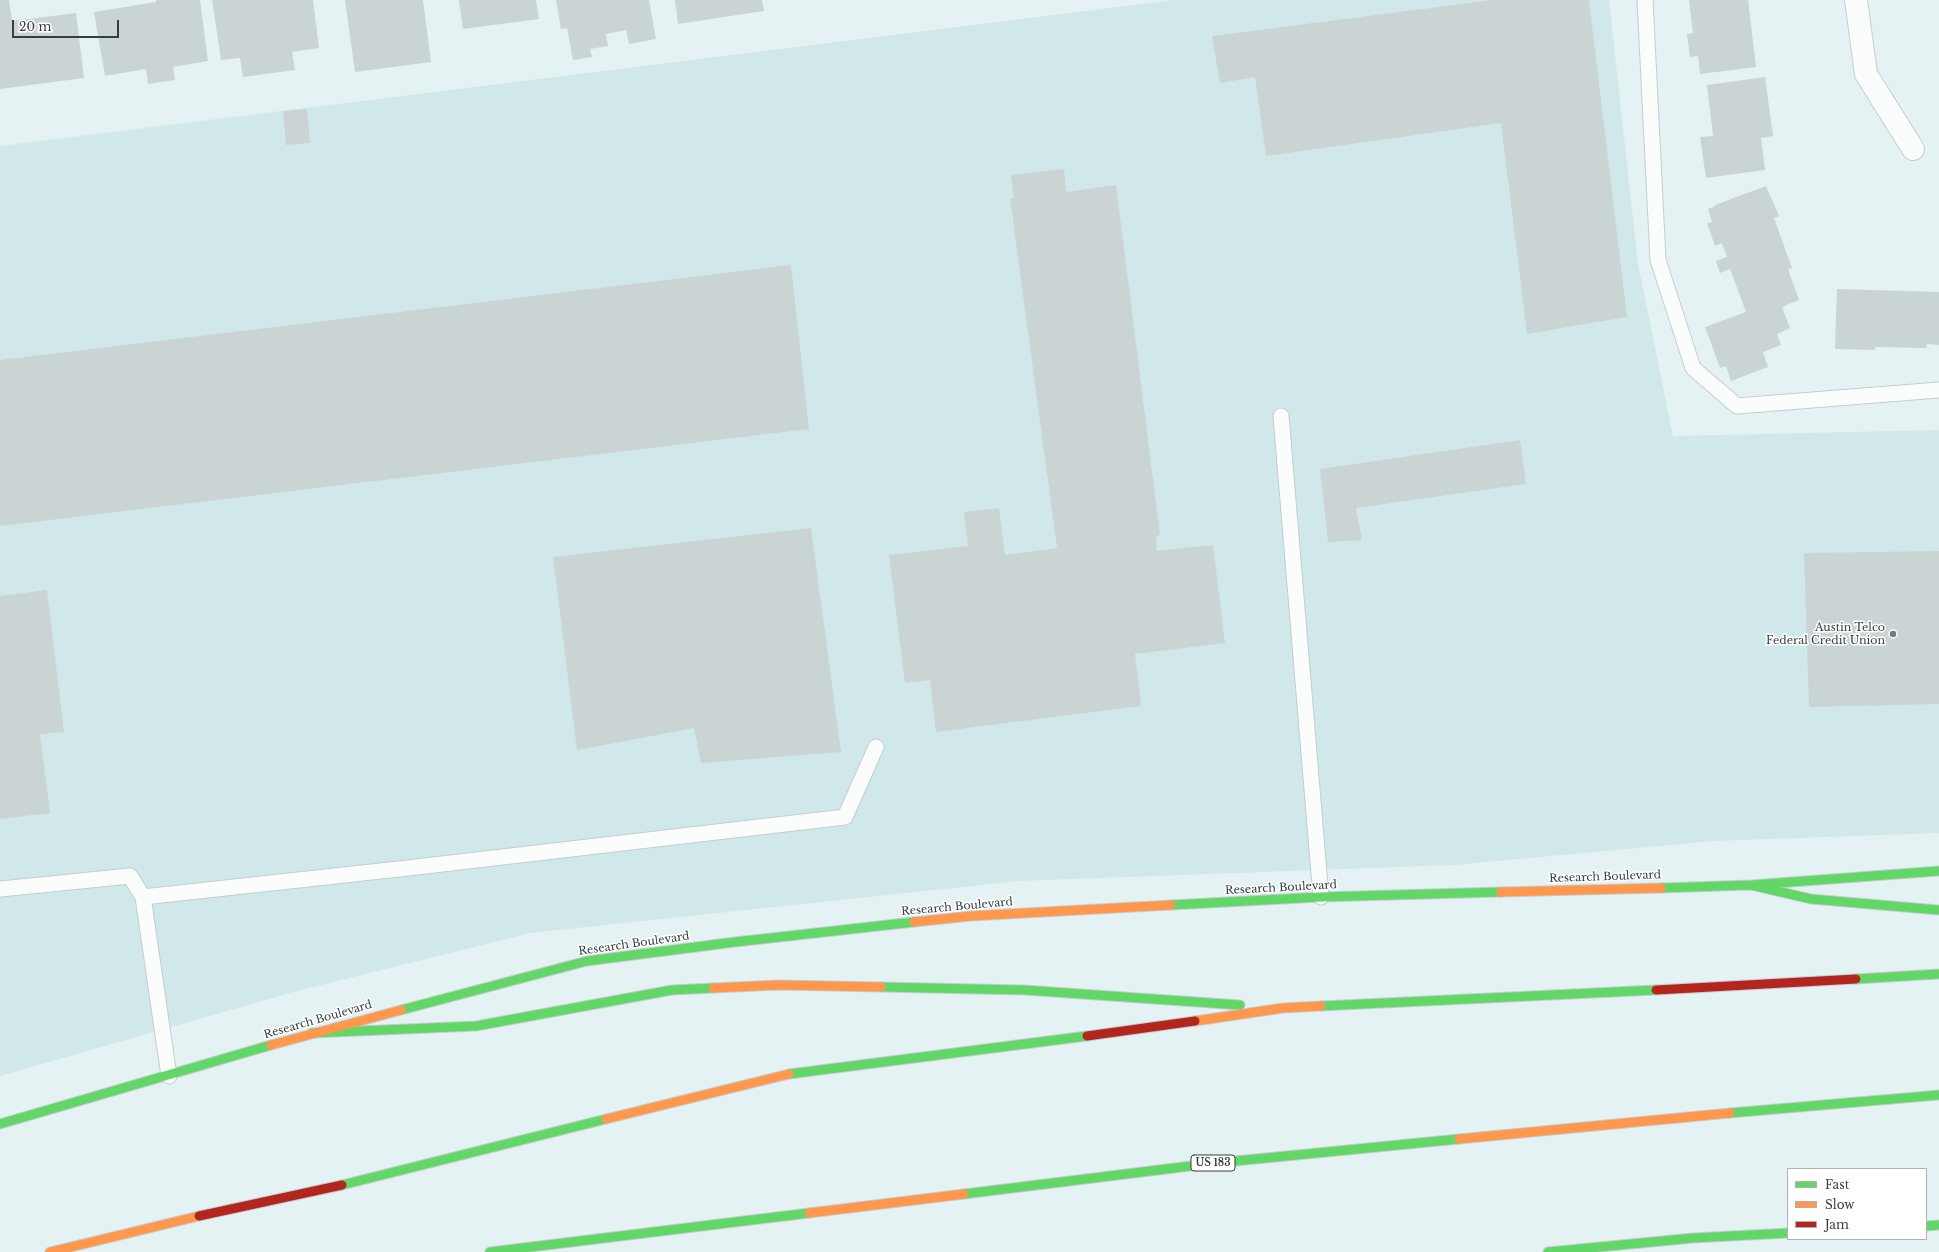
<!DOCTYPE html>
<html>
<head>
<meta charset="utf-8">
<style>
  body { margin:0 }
  #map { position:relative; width:1939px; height:1252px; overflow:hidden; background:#e5f2f3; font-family:"Libre Baskerville",serif }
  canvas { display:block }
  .legend { position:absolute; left:1787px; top:1168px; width:140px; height:72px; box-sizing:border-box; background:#fff; border:1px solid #aeb2b2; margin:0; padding:5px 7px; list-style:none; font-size:12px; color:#353e3f }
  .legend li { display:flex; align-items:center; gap:8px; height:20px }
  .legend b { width:20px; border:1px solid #aeb2b2 }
  .scale { position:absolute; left:12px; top:20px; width:107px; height:18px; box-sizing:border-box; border:2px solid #353e3f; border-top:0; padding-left:5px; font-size:12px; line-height:14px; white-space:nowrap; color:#353e3f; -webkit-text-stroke:3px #fff; paint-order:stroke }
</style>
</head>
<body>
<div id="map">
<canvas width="1939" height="1252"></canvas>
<ul class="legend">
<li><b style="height:5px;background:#63d668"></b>Fast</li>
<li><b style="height:5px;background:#ff974d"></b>Slow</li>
<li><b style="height:5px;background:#b3261e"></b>Jam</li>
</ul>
<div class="scale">20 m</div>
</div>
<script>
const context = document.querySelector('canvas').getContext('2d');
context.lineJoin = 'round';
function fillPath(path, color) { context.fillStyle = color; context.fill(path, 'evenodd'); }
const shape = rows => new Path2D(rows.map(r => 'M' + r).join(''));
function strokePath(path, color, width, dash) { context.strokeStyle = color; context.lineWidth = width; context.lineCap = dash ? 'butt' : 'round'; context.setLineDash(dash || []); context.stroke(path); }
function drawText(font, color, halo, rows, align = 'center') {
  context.font = font + ' "Libre Baskerville",serif'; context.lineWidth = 3; context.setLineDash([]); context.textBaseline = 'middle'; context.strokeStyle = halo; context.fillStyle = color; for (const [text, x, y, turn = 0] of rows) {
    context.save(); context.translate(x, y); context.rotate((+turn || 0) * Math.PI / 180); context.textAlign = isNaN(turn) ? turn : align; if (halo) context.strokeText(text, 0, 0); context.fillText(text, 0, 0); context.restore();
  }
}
const built = shape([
  [1174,0,1609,0,1638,264,1673,436,1939,430,1939,833,1714,841,1454,865,1019,881,530,933,293,992,0,1076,0,146]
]);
const building = shape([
  [0,0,9,0,12,21,76,13,84,78,0,89],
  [156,0,200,0,208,61,173,67,175,80,148,84,146,69,105,76,94,12,156,2],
  [212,0,313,0,319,48,292,52,295,70,243,77,240,58,221,60],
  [345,0,423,0,431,62,355,72],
  [459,0,536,0,539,19,463,29],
  [556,0,649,0,656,39,629,44,626,30,606,34,608,46,590,49,592,57,573,60,567,28,561,29],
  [675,0,762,0,764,11,678,24],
  [1493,0,1589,0,1627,317,1527,334,1501,123,1266,156,1255,77,1220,83,1212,36],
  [1689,0,1748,0,1756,67,1700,74,1698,56,1690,57,1687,34,1693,33],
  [1765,77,1773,136,1761,138,1765,170,1706,178,1700,137,1713,136,1707,85],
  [307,109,310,143,286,145,283,111],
  [1064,169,1066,192,1116,185,1160,535,1156,536,1157,551,1213,545,1225,643,1135,654,1141,706,936,732,930,680,905,683,889,555,968,546,964,512,999,508,1005,555,1057,548,1010,198,1014,198,1011,175],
  [1766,186,1779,216,1774,218,1792,268,1788,269,1799,300,1782,307,1790,328,1777,334,1781,345,1763,352,1768,367,1731,381,1726,366,1720,368,1705,327,1746,312,1730,269,1720,273,1716,261,1727,257,1722,243,1715,246,1707,223,1712,222,1708,209,1715,206,1715,205],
  [791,265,809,429,0,526,0,360],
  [1837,289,1939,292,1939,345,1927,344,1926,348,1875,347,1875,350,1835,349],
  [1520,440,1526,484,1356,508,1362,540,1328,542,1320,469],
  [811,528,841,752,701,763,694,728,577,750,553,557],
  [1939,551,1939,704,1809,707,1804,553],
  [47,590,64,732,40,734,50,813,0,819,0,596]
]);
const lane = shape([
  [1645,0,1658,260,1693,368,1737,406,1939,390],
  [1281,416,1321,897],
  [0,889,130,876,143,897,169,1076],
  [143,897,408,868,845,817,876,747]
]);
const street = shape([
  [1856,0,1866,74,1913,149]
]);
const fast = shape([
  [1751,885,1811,899,1939,910],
  [1661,888,1751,885,1939,871],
  [1171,905,1321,897,1501,892],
  [1856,979,1939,974],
  [881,987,1024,990,1240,1005],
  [1321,1006,1656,990],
  [401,1010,587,961,735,942,914,922],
  [312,1033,476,1026,672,990,713,988],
  [789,1074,1087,1036],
  [1730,1113,1939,1095],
  [0,1124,271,1045],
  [342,1185,606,1119],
  [964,1194,1215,1163,1459,1139],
  [1926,1226,1939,1225],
  [490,1252,809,1213],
  [1548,1252,1693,1238,1788,1233]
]);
const slow = shape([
  [1501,892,1661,888],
  [914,922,971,916,1171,905],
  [713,988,779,985,881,987],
  [1195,1021,1283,1008,1321,1006],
  [271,1045,401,1010],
  [606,1119,789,1074],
  [1459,1139,1730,1113],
  [809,1213,964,1194],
  [50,1252,199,1216]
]);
const jam = shape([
  [1656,990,1856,979],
  [1087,1036,1195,1021],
  [199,1216,342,1185]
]);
const markers = [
  [1893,634,4,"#737d7e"]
];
const shields = [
  [1213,1163,44]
];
const shieldNames = [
  ["US 183",1213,1163]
];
const poiNames = [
  ["Austin Telco",1885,628],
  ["Federal Credit Union",1885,641]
];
const streetNames = [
  ["Research Boulevard",1605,877,-2],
  ["Research Boulevard",1281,888,-3],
  ["Research Boulevard",957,907,-5],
  ["Research Boulevard",634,944,-8],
  ["Research Boulevard",318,1020,-16]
];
fillPath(built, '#d1e8ea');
fillPath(building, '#cad4d5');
strokePath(lane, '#c4cecf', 17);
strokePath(street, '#c4cecf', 24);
strokePath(fast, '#c4cecf', 11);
strokePath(slow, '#c4cecf', 11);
strokePath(jam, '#c4cecf', 11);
strokePath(lane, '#fbfdfd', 15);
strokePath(street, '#fbfdfd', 22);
strokePath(fast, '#63d668', 9);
strokePath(slow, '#ff974d', 9);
strokePath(jam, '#b3261e', 9);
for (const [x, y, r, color] of markers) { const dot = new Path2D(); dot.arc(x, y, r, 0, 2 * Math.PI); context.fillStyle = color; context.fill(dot); strokePath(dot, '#fff', 1.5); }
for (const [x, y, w] of shields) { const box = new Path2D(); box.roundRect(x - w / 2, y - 8, w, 16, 3); context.fillStyle = '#fff'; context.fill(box); strokePath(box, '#353e3f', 1); }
drawText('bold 10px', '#353e3f', null, shieldNames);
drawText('11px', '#353e3f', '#fff', poiNames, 'right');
drawText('11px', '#353e3f', '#fff', streetNames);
</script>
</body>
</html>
